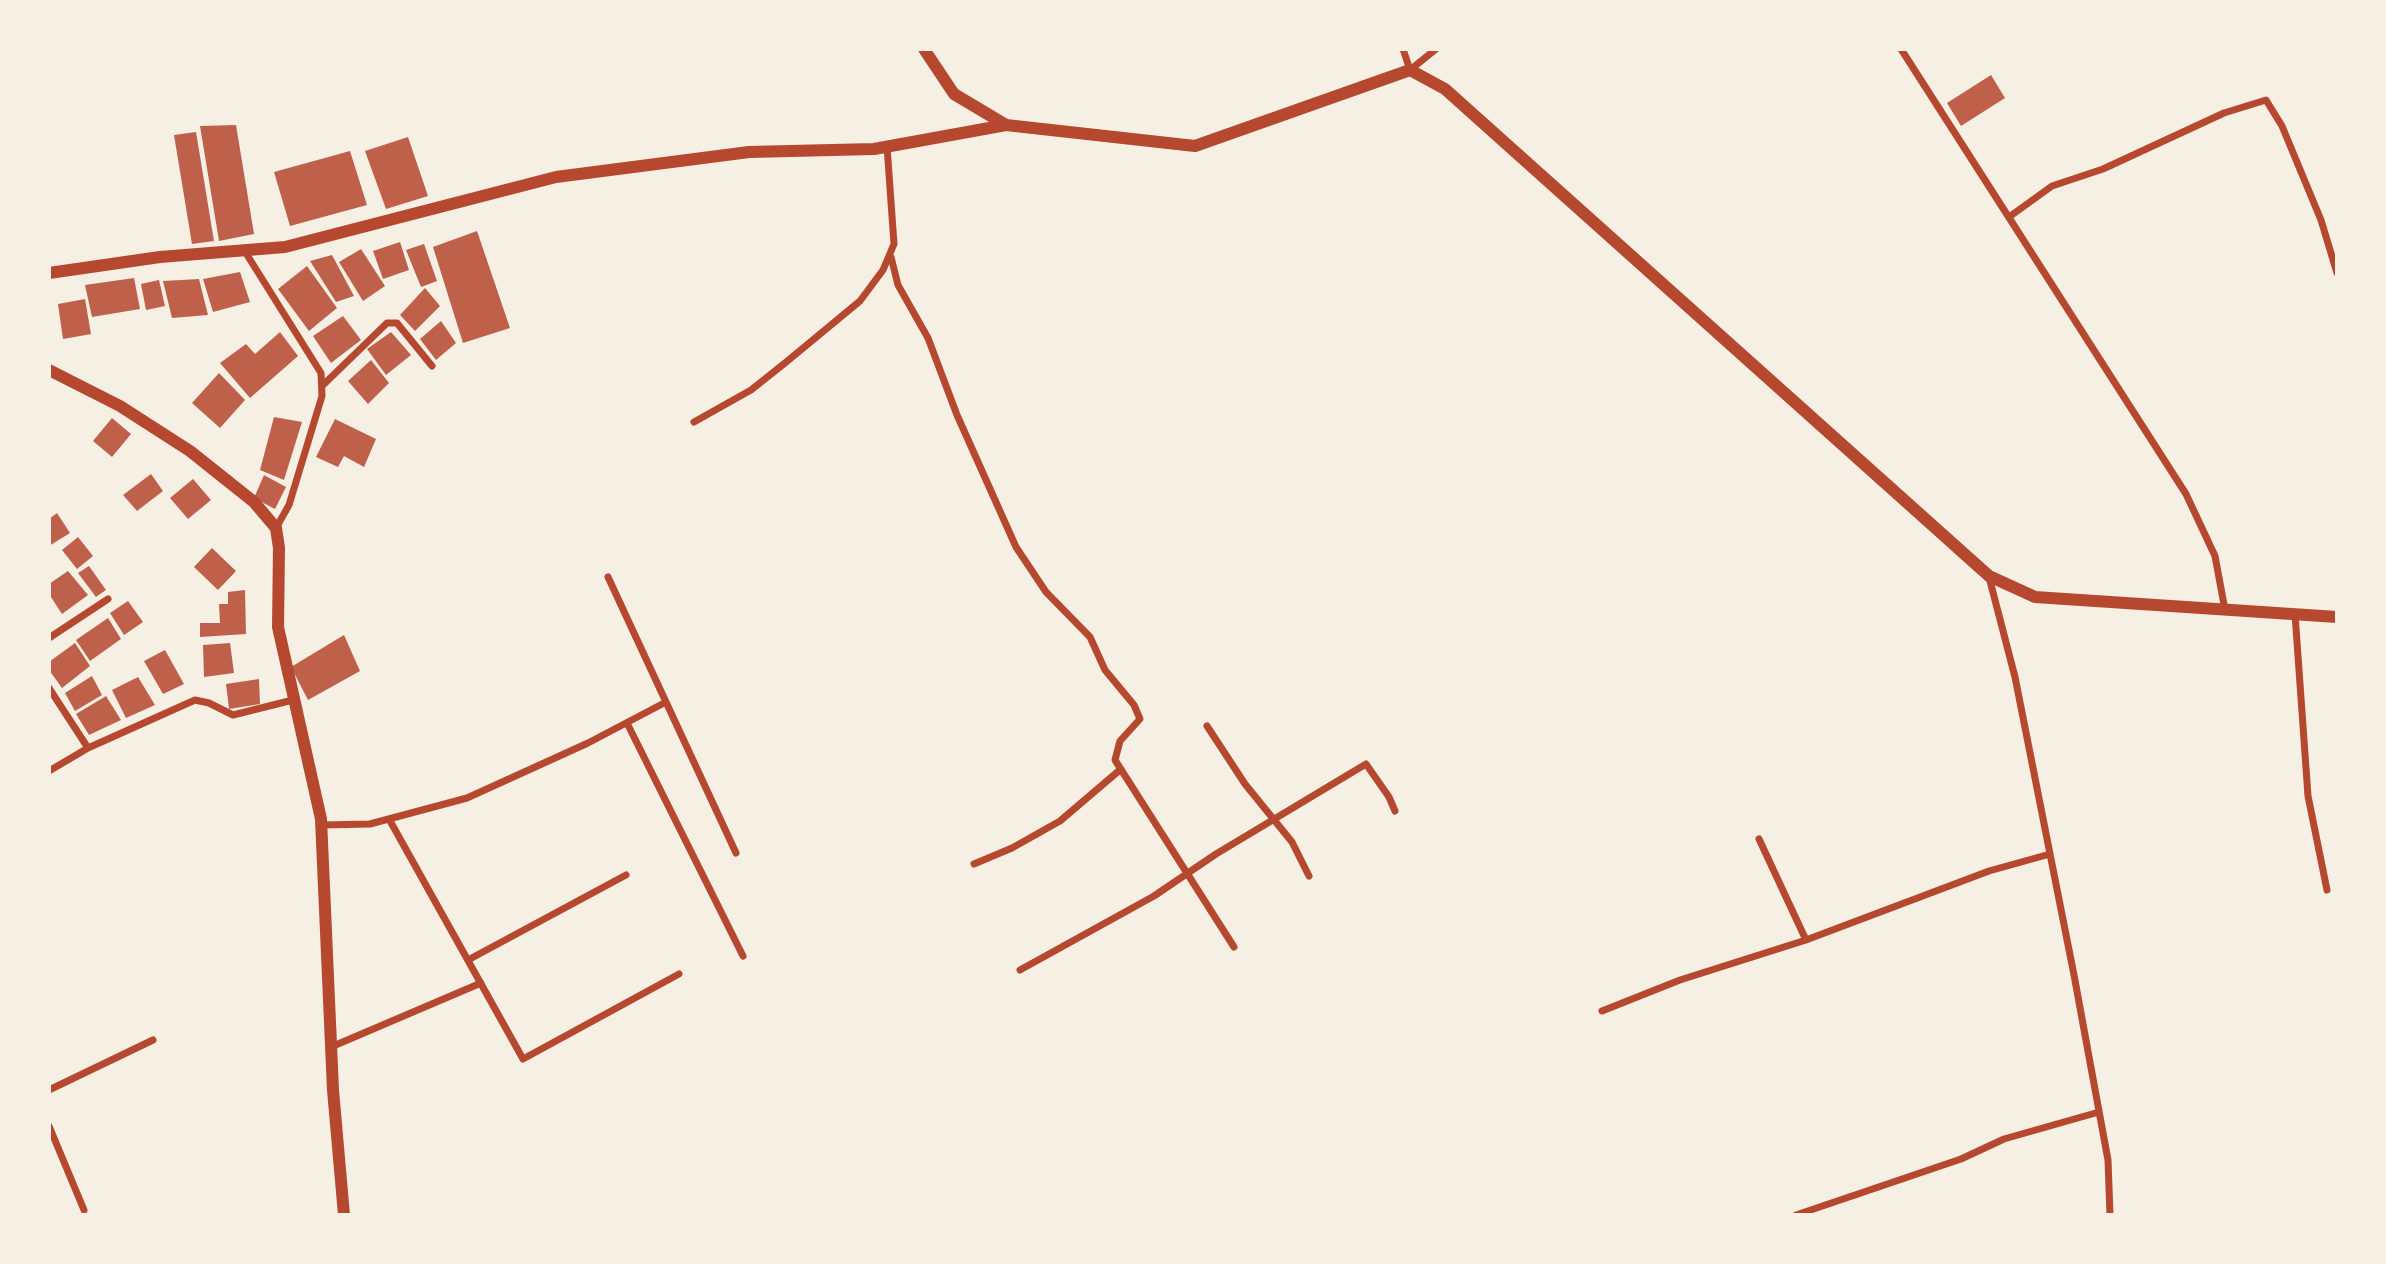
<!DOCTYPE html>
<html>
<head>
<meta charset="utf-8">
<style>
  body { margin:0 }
  #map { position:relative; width:2386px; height:1264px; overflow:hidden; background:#f6efe4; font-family:"IBM Plex Sans",sans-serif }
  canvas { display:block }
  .frame { position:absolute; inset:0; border:51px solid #f6efe4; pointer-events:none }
</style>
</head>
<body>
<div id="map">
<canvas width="2386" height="1264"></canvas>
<div class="frame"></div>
</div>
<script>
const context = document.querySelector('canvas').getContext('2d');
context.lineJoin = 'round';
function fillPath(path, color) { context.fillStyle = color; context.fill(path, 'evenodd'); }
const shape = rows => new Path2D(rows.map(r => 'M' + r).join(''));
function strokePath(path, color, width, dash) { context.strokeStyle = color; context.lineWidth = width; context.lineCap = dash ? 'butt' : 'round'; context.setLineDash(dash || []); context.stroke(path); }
const building = shape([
  [1991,75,2005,98,1961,126,1947,103],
  [236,125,254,234,219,241,200,126],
  [196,132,214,241,192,244,174,135],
  [408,137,428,196,386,209,365,151],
  [350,151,367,205,290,226,274,172],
  [477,231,510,328,463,343,433,247],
  [400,242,409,270,383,279,373,251],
  [424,244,437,281,421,287,406,250],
  [361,249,385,286,363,301,339,262],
  [332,255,354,296,336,302,310,261],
  [307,266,337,308,309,331,278,289],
  [240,272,250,302,213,312,203,279],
  [134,278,140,309,92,317,85,285],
  [199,279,208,315,172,318,163,281],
  [159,280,165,306,146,310,141,284],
  [425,288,440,306,415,331,400,315],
  [85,299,91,334,63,339,58,304],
  [343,316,361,340,331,363,313,336],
  [441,321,456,343,436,360,420,339],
  [280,332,298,356,250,398,220,363,246,344,255,354],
  [391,332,411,355,386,375,367,349],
  [371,360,389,383,368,404,348,381],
  [219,373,245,400,220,428,192,403],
  [274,417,302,422,284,480,260,470],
  [112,418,131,434,112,457,93,441],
  [335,419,376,439,364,467,344,456,338,467,316,457],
  [151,474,163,491,137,511,123,495],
  [264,475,286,487,275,509,254,498],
  [193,479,211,500,188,519,170,498],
  [57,513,70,533,49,546,49,519],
  [78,537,93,556,77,569,62,550],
  [212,548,236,571,218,590,194,567],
  [89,566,106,590,96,597,78,573],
  [68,571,88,595,62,614,49,594,49,584],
  [245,590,246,634,200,637,200,623,220,623,219,604,228,604,228,592],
  [128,601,143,622,124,635,110,613],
  [108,618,121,639,90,661,76,640],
  [344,635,360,671,308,700,291,667],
  [75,643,90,666,62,688,49,670,49,662],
  [230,643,234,673,204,677,203,645],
  [165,650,184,684,163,694,144,661],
  [92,676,102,695,75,711,65,693],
  [138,677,155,705,126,718,112,690],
  [259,679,260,704,229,709,226,684],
  [106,696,121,720,89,735,76,714]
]);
const minor = shape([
  [1403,49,1410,70,1436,49],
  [1901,49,2186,494,2215,556,2225,610],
  [2009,217,2052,186,2103,169,2224,113,2266,100,2282,126,2321,220,2337,273],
  [244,250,321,373,322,396,289,505,276,528],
  [891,257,898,285,928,338,957,415,1016,547,1046,592,1090,637,1105,670,1134,705,1140,719,1120,741,1115,760,1234,947],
  [322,386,387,323,397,323,432,366],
  [694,422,751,390,785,363,860,301,883,270,894,244,887,146],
  [608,577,666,702],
  [1989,577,2015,677,2074,975,2108,1160,2110,1215],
  [2295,614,2308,796,2327,890],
  [49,638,108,599],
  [49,688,88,748,195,700,209,703,233,715,293,700],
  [627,723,743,956],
  [1207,726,1245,784,1292,842,1309,876],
  [49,771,88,748],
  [389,819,523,1059,679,974],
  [322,825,370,824,467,798,588,743,666,702,736,853],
  [1759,839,1806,940],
  [974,864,1012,848,1060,821,1121,769],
  [468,960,626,875],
  [1020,970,1154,896,1216,854,1366,764,1389,797,1395,811],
  [1602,1011,1680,980,1806,940,1989,871,2050,854],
  [331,1047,481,983],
  [49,1090,153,1040],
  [49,1126,84,1210],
  [1796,1215,1961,1159,2004,1139,2099,1112]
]);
const tertiary = shape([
  [924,49,954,94,1006,125,1195,146,1410,70,1445,89,1989,576,2035,597,2337,617],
  [49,273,160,257,285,247,556,177,749,152,874,149,1006,125],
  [49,370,120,406,190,451,254,502,276,528,279,548,278,627,321,819,333,1090,344,1215]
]);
fillPath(building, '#bf614a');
strokePath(minor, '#b5482f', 7);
strokePath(tertiary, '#b5482f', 12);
</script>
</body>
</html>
